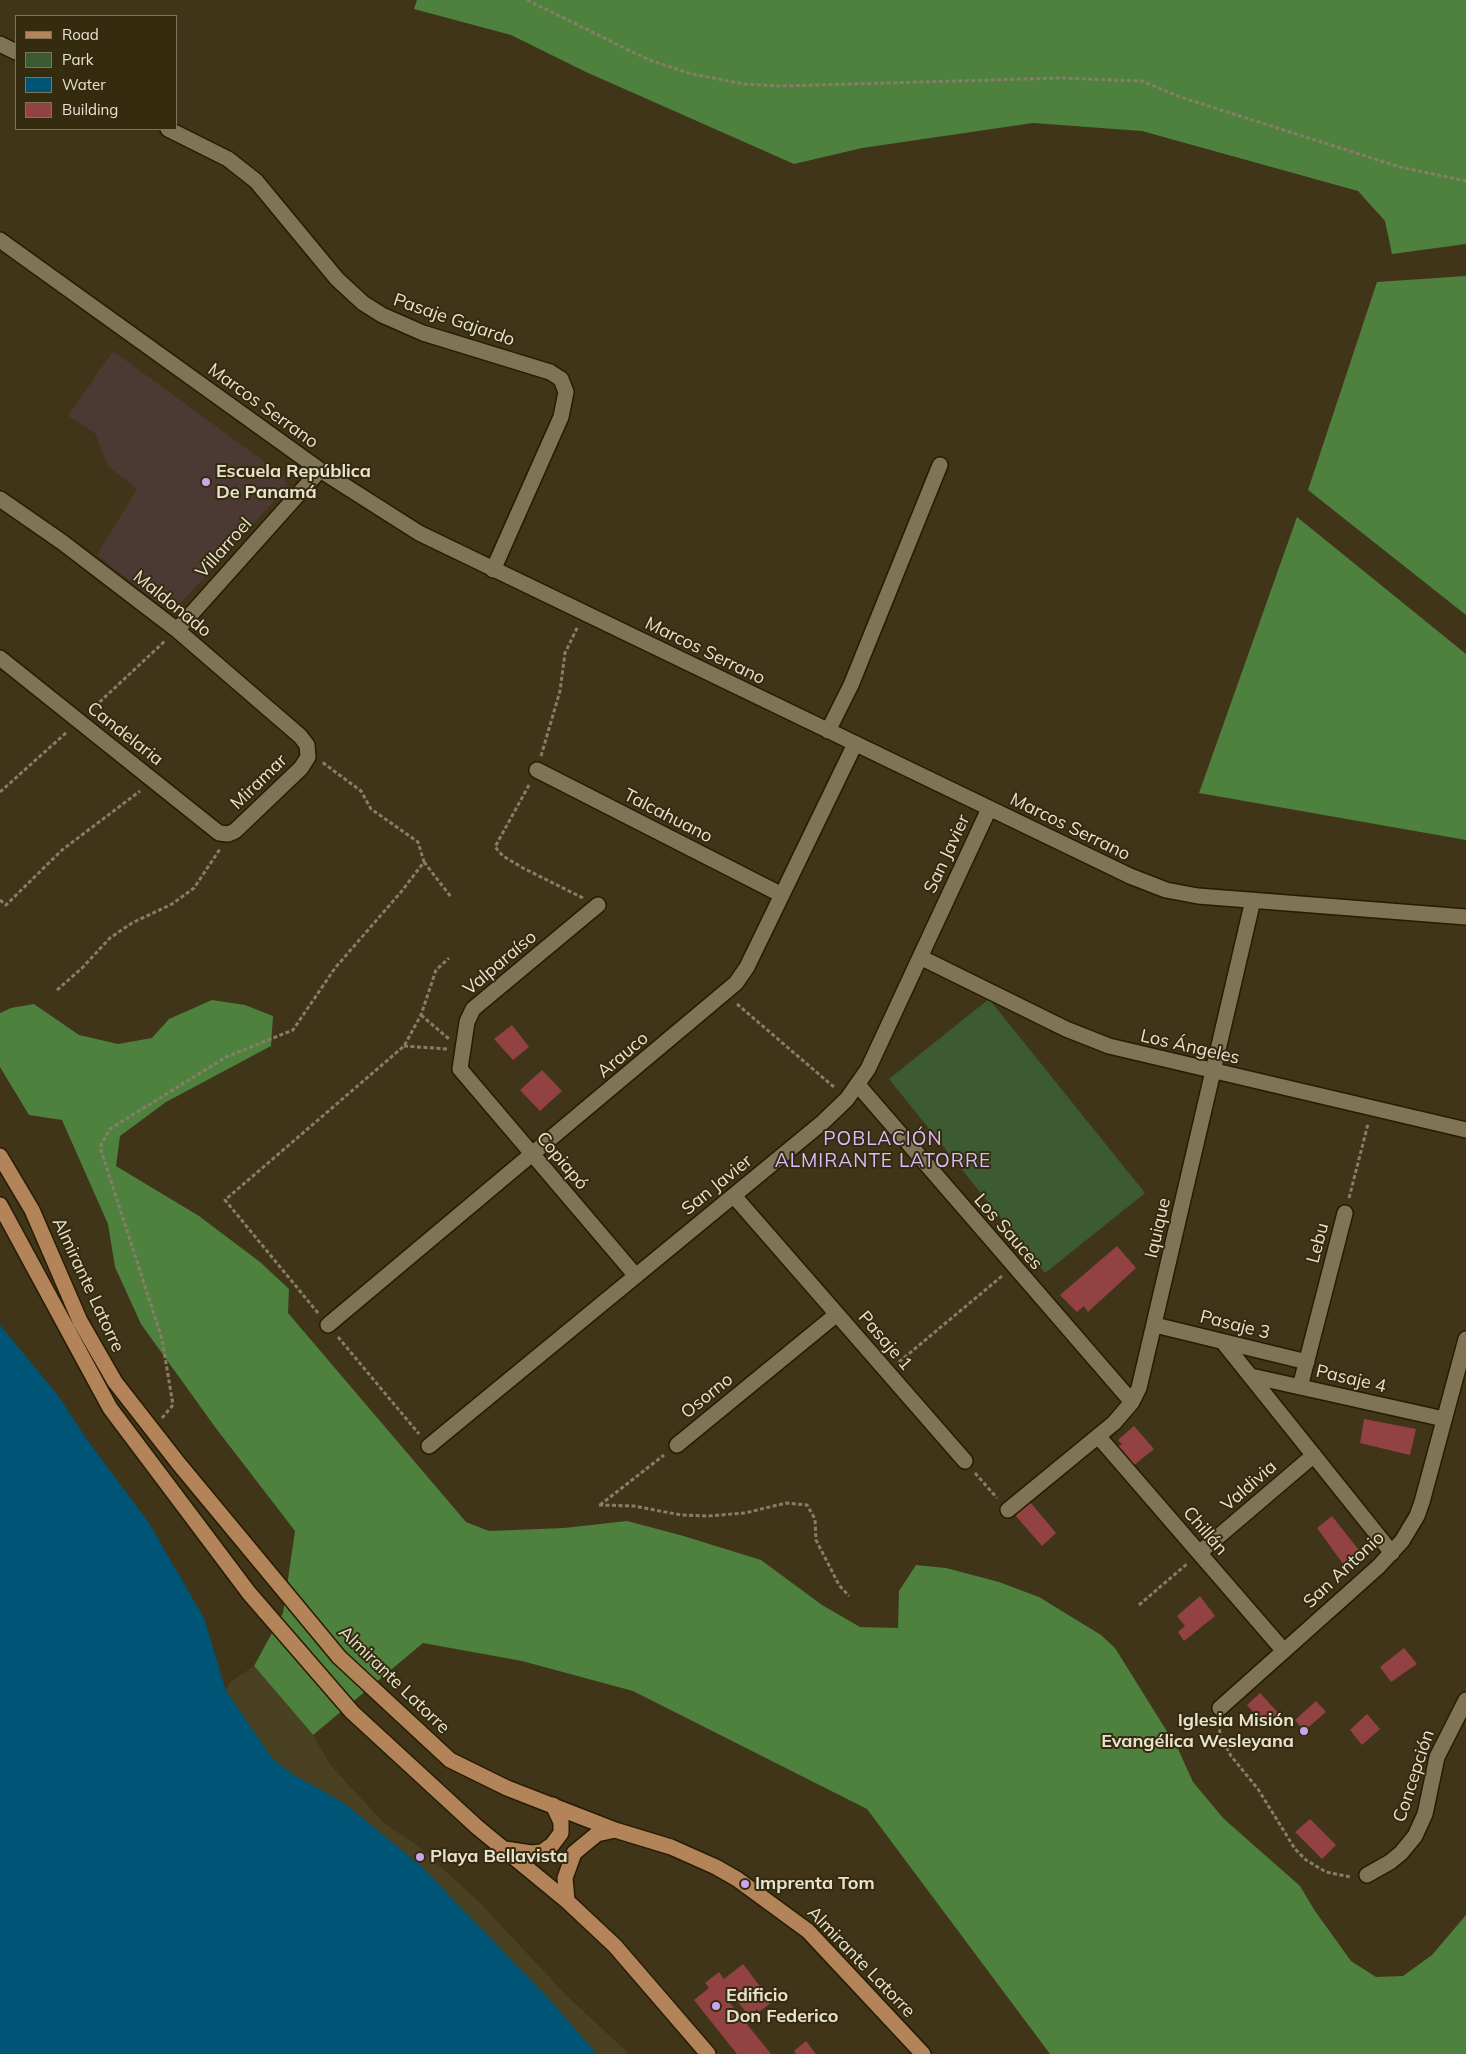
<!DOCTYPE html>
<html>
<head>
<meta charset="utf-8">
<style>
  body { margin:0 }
  #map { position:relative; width:1466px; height:2054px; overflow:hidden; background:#403518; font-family:Mulish,sans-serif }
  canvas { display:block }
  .legend { position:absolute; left:15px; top:15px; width:162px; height:115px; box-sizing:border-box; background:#352b0e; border:1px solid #7d745c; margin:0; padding:6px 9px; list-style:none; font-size:15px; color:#e8e2d1 }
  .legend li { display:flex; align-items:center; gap:10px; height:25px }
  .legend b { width:25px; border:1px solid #7d745c }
</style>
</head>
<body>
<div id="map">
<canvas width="1466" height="2054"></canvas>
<ul class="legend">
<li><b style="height:6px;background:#b3845a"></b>Road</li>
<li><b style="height:14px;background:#3d5b33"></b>Park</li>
<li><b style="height:14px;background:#005475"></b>Water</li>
<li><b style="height:14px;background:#934243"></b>Building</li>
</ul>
</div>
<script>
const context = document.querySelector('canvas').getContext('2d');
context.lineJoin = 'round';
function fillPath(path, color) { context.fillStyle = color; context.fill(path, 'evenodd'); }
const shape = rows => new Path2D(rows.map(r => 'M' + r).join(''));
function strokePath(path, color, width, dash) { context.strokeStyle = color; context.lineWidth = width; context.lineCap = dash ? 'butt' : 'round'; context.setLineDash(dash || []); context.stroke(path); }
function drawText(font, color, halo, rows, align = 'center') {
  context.font = font + ' Mulish,sans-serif'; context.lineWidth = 4; context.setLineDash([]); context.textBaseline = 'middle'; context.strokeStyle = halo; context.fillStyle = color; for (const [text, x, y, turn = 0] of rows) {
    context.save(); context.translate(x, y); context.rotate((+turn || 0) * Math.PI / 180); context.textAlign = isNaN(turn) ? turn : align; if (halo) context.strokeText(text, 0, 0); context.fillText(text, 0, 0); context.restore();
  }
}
const education = shape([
  [113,351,284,476,287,487,177,607,162,606,97,555,137,489,108,466,95,433,68,416]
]);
const green = shape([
  [989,999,1145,1193,1045,1273,889,1079]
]);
const forest = shape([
  [417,0,1466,0,1466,244,1392,254,1385,221,1358,191,1142,131,1033,123,862,148,794,164,586,72,511,35,414,9],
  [1466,276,1466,615,1308,490,1377,282],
  [1297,517,1466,654,1466,840,1199,793],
  [212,1000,245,1005,273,1016,271,1046,166,1102,120,1136,116,1166,199,1216,260,1262,289,1289,288,1313,466,1522,489,1531,564,1528,627,1521,680,1535,761,1560,822,1605,860,1627,898,1628,899,1591,916,1565,946,1568,999,1582,1039,1597,1101,1635,1115,1648,1178,1749,1193,1782,1224,1819,1300,1886,1315,1911,1351,1961,1376,1977,1403,1976,1432,1955,1466,1915,1466,2054,1050,2054,867,1809,633,1691,522,1661,423,1643,313,1735,254,1666,283,1613,295,1531,215,1427,141,1324,115,1267,108,1224,62,1120,29,1115,0,1067,0,1013,11,1008,34,1004,79,1035,118,1044,152,1038,169,1019]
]);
const sand = shape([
  [254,1666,313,1735,331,1766,384,1823,418,1846,480,1903,565,1994,629,2054,597,2054,549,1999,420,1865,344,1803,294,1775,273,1759,226,1691,229,1683]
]);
const water = shape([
  [0,1325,57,1394,88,1441,149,1523,204,1618,226,1691,273,1759,294,1775,344,1803,420,1865,549,1999,597,2054,0,2054]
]);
const building = shape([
  [512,1025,529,1047,513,1060,494,1039],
  [542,1070,562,1091,540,1111,520,1090],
  [1117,1246,1136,1268,1088,1312,1084,1306,1077,1312,1060,1295],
  [1364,1419,1416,1429,1410,1455,1360,1443],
  [1134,1426,1154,1449,1133,1466,1118,1447,1122,1444,1118,1440],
  [1030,1502,1056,1533,1042,1546,1015,1515],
  [1332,1516,1362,1554,1346,1568,1317,1528],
  [1200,1596,1215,1616,1184,1641,1178,1632,1185,1626,1177,1616],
  [1404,1648,1417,1664,1391,1682,1380,1667],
  [1260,1693,1281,1716,1267,1728,1247,1705],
  [1316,1701,1326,1712,1304,1731,1295,1720],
  [1367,1714,1380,1729,1362,1745,1350,1730],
  [1310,1819,1336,1845,1322,1859,1295,1832],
  [743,1964,772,2002,759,2012,757,2009,749,2016,730,1992,725,1997,771,2054,737,2054,694,2000,709,1988,705,1983,719,1972,724,1979],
  [806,2041,816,2054,796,2054,794,2051]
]);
const path = shape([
  [527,0,649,60,692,74,744,84,781,86,1059,78,1142,81,1180,97,1400,167,1466,181],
  [90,711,166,640],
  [541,756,560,691,565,653,578,626],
  [529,785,495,847,503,856,523,868,583,898],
  [0,792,67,732],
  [424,862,451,897],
  [0,900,6,905,62,850,140,791],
  [57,990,82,968,110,938,132,923,172,904,194,888,220,849],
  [737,1004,835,1088],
  [421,1015,449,1039],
  [404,1046,447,1049],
  [1349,1198,1368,1124],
  [318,1313,225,1200,404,1046,421,1015,436,970,449,958],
  [338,1337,419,1434],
  [899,1362,1002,1276],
  [162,1418,173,1405,162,1339,100,1147,110,1129,226,1057,293,1030,335,968,401,892,424,862,418,842,371,809,361,791,322,762],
  [975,1473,997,1498],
  [599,1505,634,1506,681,1515,708,1516,745,1513,786,1503,807,1505,815,1519,816,1540,839,1585,849,1596],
  [600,1505,664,1455],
  [1139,1605,1188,1563],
  [1218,1723,1221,1737,1231,1756,1258,1789,1295,1849,1306,1860,1326,1872,1351,1877]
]);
const minor = shape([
  [0,44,16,52],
  [168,129,228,159,256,181,337,279,363,303,382,315,423,333,550,372,561,379,566,392,561,417,493,570],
  [0,240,320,470,419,533,1130,876,1166,890,1198,896,1466,917],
  [0,499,62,542,177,630,300,736,307,745,308,757,301,768,235,831,228,834,219,833,0,658],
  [177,630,320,470],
  [828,731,851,685,940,465],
  [537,770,782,895],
  [598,905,473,1009,467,1022,460,1069,636,1276],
  [920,957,1066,1029,1109,1046,1466,1130],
  [858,1085,1132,1402],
  [734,1196,965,1461],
  [328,1325,736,983,747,967,855,744],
  [1155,1325,1307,1362],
  [1223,1342,1392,1553],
  [1251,1376,1444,1419],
  [1300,1387,1345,1213],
  [1098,1436,1284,1651],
  [677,1445,837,1314],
  [429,1446,823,1122,847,1099,868,1069,989,809],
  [1008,1510,1114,1423,1132,1402,1139,1388,1253,900],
  [1199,1553,1314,1455],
  [1220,1708,1378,1567,1402,1541,1417,1516,1422,1502,1466,1339],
  [1367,1875,1390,1862,1401,1853,1415,1836,1425,1814,1437,1757,1466,1700]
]);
const major = shape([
  [0,1156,32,1210,80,1321,115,1382,179,1464,339,1657,450,1760,507,1788,615,1830,671,1847,716,1867,737,1879,808,1931,923,2054],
  [0,1205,110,1408,249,1593,352,1712,477,1827,567,1901,615,1946,708,2054],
  [505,1849,531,1853,542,1852,552,1845,561,1833,561,1822,553,1805],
  [567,1901,565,1878,574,1853,597,1834,615,1830]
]);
const markers = [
  [206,482,5,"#c9a5ee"],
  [1304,1731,5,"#c9a5ee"],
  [420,1857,5,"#c9a5ee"],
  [745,1884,5,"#c9a5ee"],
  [716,2006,5,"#c9a5ee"]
];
const streetNames = [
  ["Pasaje Gajardo",454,320,19],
  ["Marcos Serrano",263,406,36],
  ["Villarroel",224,548,-48],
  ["Maldonado",172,604,39],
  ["Marcos Serrano",705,651,26],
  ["Candelaria",125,734,38],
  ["Miramar",259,782,-44],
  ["Talcahuano",668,816,27],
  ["Marcos Serrano",1070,827,26],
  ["San Javier",947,854,-65],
  ["Valparaíso",500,963,-40],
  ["Los Ángeles",1190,1047,13],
  ["Arauco",623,1055,-40],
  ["Copiapó",562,1161,50],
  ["San Javier",717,1185,-39],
  ["Iquique",1158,1228,-77],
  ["Los Sauces",1008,1232,49],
  ["Lebu",1318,1243,-75],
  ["Almirante Latorre",88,1285,65],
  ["Pasaje 3",1235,1325,14],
  ["Pasaje 1",885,1341,49],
  ["Pasaje 4",1351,1379,13],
  ["Osorno",707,1396,-39],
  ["Valdivia",1249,1486,-41],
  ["Chillán",1205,1531,49],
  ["San Antonio",1344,1570,-43],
  ["Almirante Latorre",394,1680,44],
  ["Concepción",1414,1776,-72],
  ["Almirante Latorre",861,1962,46]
];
const poiNames = [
  ["Escuela República",216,472],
  ["De Panamá",216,493],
  ["Iglesia Misión",1294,1721,"right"],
  ["Evangélica Wesleyana",1294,1742,"right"],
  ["Playa Bellavista",430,1857],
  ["Imprenta Tom",755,1884],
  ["Edificio",726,1996],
  ["Don Federico",726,2017]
];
const neighbourhoodNames = [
  ["POBLACIÓN",883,1139],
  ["ALMIRANTE LATORRE",883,1161]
];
fillPath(education, '#4d3933');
fillPath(green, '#3d5b33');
fillPath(forest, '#4e803e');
fillPath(sand, '#494122');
fillPath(water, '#005475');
fillPath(building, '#934243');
strokePath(minor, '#261c01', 18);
strokePath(major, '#261c01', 18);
strokePath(path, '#877e67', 3, [4, 2.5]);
strokePath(minor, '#807456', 15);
strokePath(major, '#b3845a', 15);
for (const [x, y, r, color] of markers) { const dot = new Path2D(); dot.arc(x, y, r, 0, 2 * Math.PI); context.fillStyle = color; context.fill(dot); strokePath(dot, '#352b0e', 2); }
drawText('18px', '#e8e2d1', '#352b0e', streetNames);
drawText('bold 18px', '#e8e2d1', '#352b0e', poiNames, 'left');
context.letterSpacing = '1px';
drawText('19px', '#dbbafe', '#352b0e', neighbourhoodNames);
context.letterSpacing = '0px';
</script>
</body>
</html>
